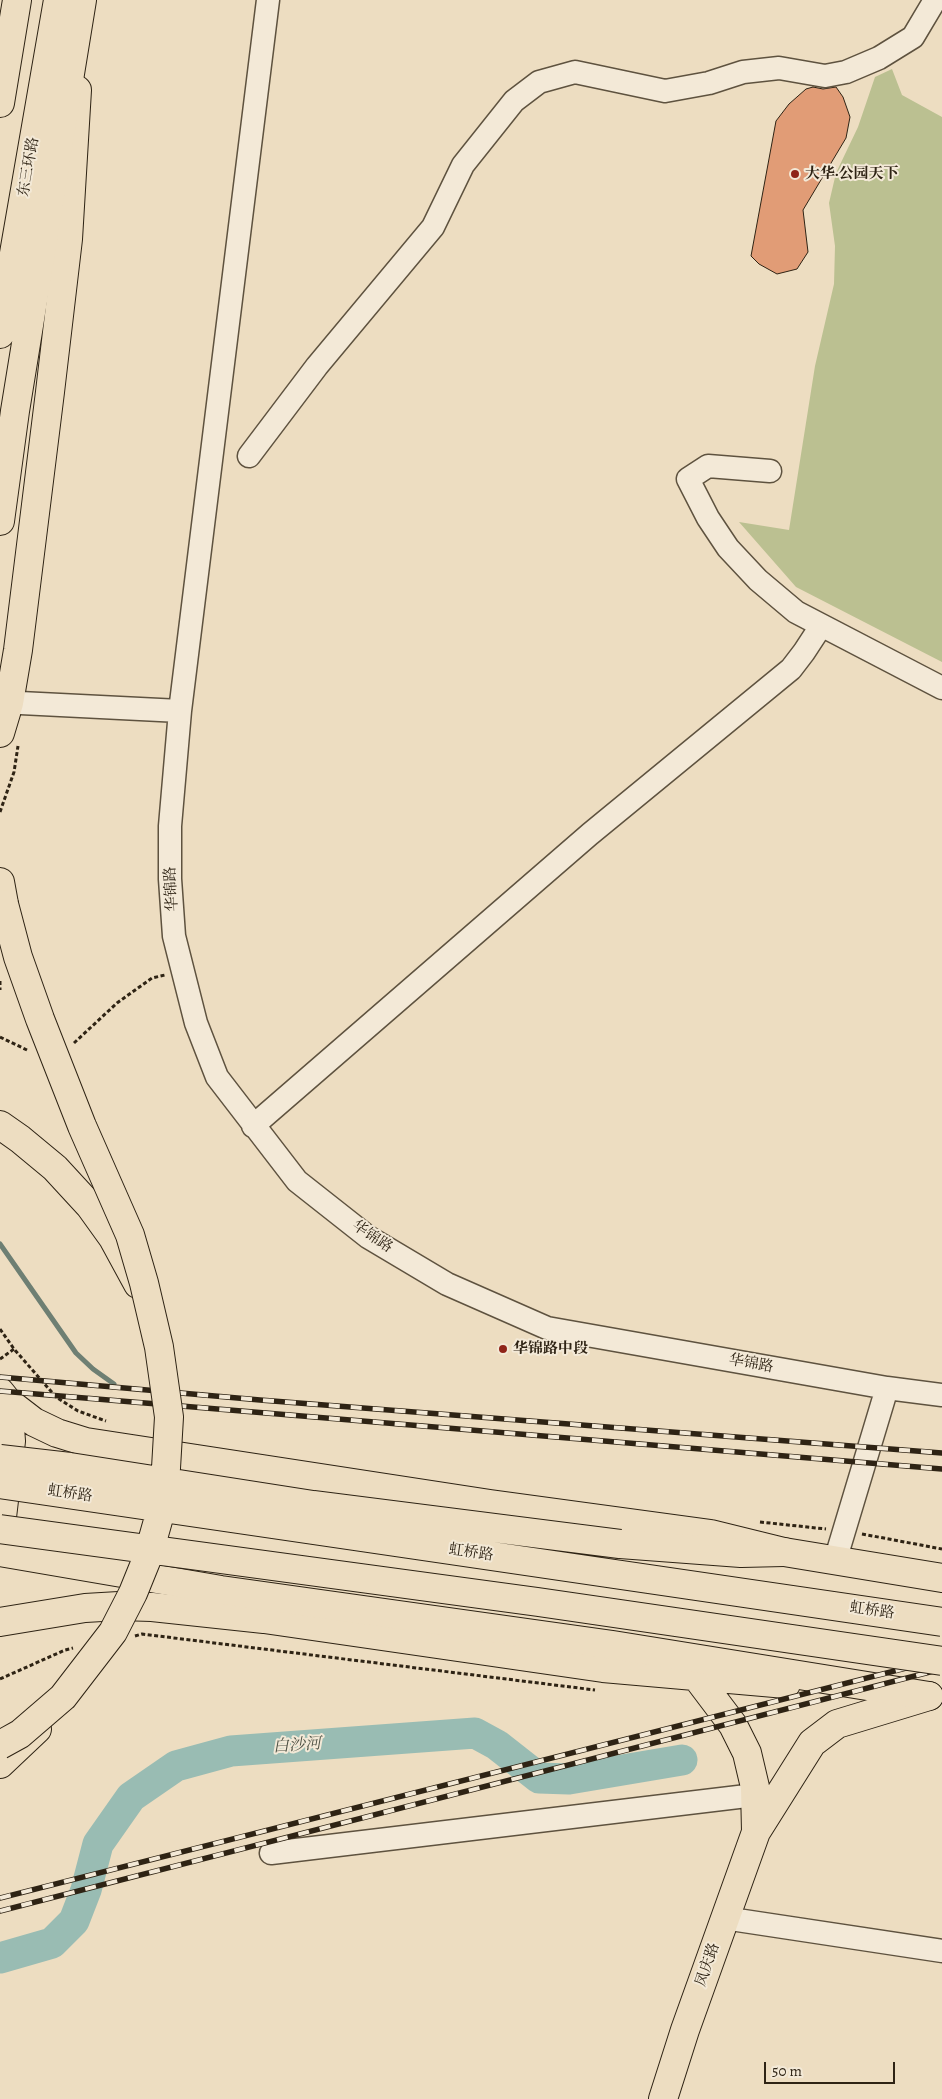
<!DOCTYPE html>
<html>
<head>
<meta charset="utf-8">
<style>
  body { margin:0 }
  #map { position:relative; width:942px; height:2099px; overflow:hidden; background:#edddc1; font-family:Alegreya,serif }
  canvas { display:block }
  .scale { position:absolute; left:764px; top:2062px; width:131px; height:22px; box-sizing:border-box; border:2px solid #2e2314; border-top:0; padding-left:6px; font-size:15px; line-height:18px; white-space:nowrap; color:#2e2314; -webkit-text-stroke:4px #f3e9d7; paint-order:stroke }
</style>
</head>
<body>
<div id="map">
<canvas width="942" height="2099"></canvas>
<div class="scale">50 m</div>
</div>
<script>
const context = document.querySelector('canvas').getContext('2d');
context.lineJoin = 'round';
function fillPath(path, color) { context.fillStyle = color; context.fill(path, 'evenodd'); }
const shape = rows => new Path2D(rows.map(r => 'M' + r).join(''));
function strokePath(path, color, width, dash) { context.strokeStyle = color; context.lineWidth = width; context.lineCap = dash ? 'butt' : 'round'; context.setLineDash(dash || []); context.stroke(path); }
function drawText(font, color, halo, rows, align = 'center') {
  context.font = font + ' Alegreya,"Noto Serif SC",serif'; context.lineWidth = 4; context.setLineDash([]); context.textBaseline = 'middle'; context.strokeStyle = halo; context.fillStyle = color; for (const [text, x, y, turn = 0] of rows) {
    context.save(); context.translate(x, y); context.rotate((+turn || 0) * Math.PI / 180); context.textAlign = isNaN(turn) ? turn : align; if (halo) context.strokeText(text, 0, 0); context.fillText(text, 0, 0); context.restore();
  }
}
const green = shape([
  [892,69,902,95,942,117,942,662,796,587,739,522,789,530,815,366,834,284,835,246,829,203,836,173,858,127,875,77]
]);
const stream = shape([
  [0,1244,76,1353,93,1369,114,1384]
]);
const river = shape([
  [0,1958,52,1943,74,1921,86,1890,98,1844,131,1797,176,1766,231,1751,475,1733,497,1745,539,1778,569,1779,682,1760]
]);
const building = shape([
  [813,87,823,89,836,87,843,97,850,117,846,138,803,210,808,252,797,269,777,274,759,264,751,256,776,121,789,104,806,89,813,87]
]);
const path = shape([
  [0,812,14,772,18,746],
  [0,981,0,990],
  [0,1037,27,1050],
  [74,1043,117,1003,152,978,165,975],
  [0,1329,14,1349,56,1397,78,1411,106,1421],
  [0,1359,14,1349],
  [760,1522,826,1529],
  [862,1534,942,1549],
  [135,1636,142,1634,595,1690],
  [0,1679,65,1650,73,1648]
]);
const minor = shape([
  [268,0,180,711,170,826,170,879,174,936,196,1023,217,1077,297,1181,368,1237,447,1284,547,1328,887,1388,942,1395],
  [249,456,317,366,433,227,463,165,514,101,539,82,575,72,665,91,709,83,743,72,779,68,825,76,846,72,879,58,913,37,935,0],
  [770,471,708,466,688,479,708,518,728,548,758,580,796,612,942,688],
  [0,702,180,711],
  [253,1126,590,834,791,669,804,652,821,626],
  [835,1561,887,1388],
  [271,1853,755,1795],
  [724,1918,942,1951]
]);
const major = shape([
  [0,733,9,703,18,650,50,392,68,239,77,90],
  [0,1392,8,1402,34,1422,57,1433,86,1442,490,1504,711,1534,784,1552,942,1578],
  [0,1534,11,1441,8,1402],
  [0,1622,85,1608,119,1606,152,1607,264,1619,603,1668,786,1684],
  [686,1672,696,1676,733,1725,747,1753,755,1787,756,1832],
  [663,2099,685,2030,756,1832,812,1743,837,1724,929,1696]
]);
const highway = shape([
  [0,103,17,0],
  [0,334,58,0],
  [0,521,15,411,82,0],
  [0,882,4,904],
  [0,1125,20,1139,55,1168,90,1206,113,1238,138,1284],
  [620,1544,741,1553,784,1552],
  [0,1552,221,1590,613,1645,929,1696],
  [0,1764,37,1729]
]);
const rail = shape([
  [0,1377,260,1400,942,1453],
  [0,1391,942,1469],
  [0,1898,942,1659],
  [0,1911,942,1669]
]);
const highwayBridge = shape([
  [0,1459,70,1467,313,1505,620,1544],
  [0,1484,942,1622],
  [0,1529,538,1602,942,1661],
  [0,1745,20,1734,63,1697,113,1632,133,1593,148,1556,161,1510,166,1468,169,1417,159,1347,144,1283,130,1235,82,1126,40,1019,18,957,4,904]
]);
const markers = [
  [795,174,5,"#8f2418"],
  [503,1349,5,"#8f2418"]
];
const streetNames = [
  ["东三环路",29,167,-80],
  ["华锦路",172,889,-93],
  ["华锦路",372,1237,34],
  ["华锦路",751,1364,10],
  ["虹桥路",70,1494,8],
  ["虹桥路",471,1553,8],
  ["虹桥路",872,1611,8],
  ["凤庆路",708,1965,-71]
];
const poiNames = [
  ["大华·公园天下",805,174],
  ["华锦路中段",513,1349]
];
const waterNames = [
  ["白沙河",297,1746,-4]
];
fillPath(green, '#bbc091');
strokePath(stream, '#6e7f73', 5);
strokePath(river, '#99bcb3', 31);
fillPath(building, '#e19c76');
strokePath(building, '#2e2314', 1);
strokePath(minor, '#5e523f', 25);
strokePath(major, '#2e2314', 30);
strokePath(highway, '#2e2314', 30);
strokePath(path, '#2e2314', 3, [4, 2.5]);
strokePath(minor, '#f3e9d7', 22);
strokePath(major, '#edddc1', 28);
strokePath(highway, '#edddc1', 28);
strokePath(rail, '#2e2314', 5.5);
strokePath(rail, '#f3e9d7', 4, [11]);
strokePath(highwayBridge, '#2e2314', 30, []);
strokePath(highwayBridge, '#edddc1', 28);
for (const [x, y, r, color] of markers) { const dot = new Path2D(); dot.arc(x, y, r, 0, 2 * Math.PI); context.fillStyle = color; context.fill(dot); strokePath(dot, '#f3e9d7', 2); }
drawText('15px', '#2e2314', '#f3e9d7', streetNames);
drawText('bold 15px', '#2e2314', '#f3e9d7', poiNames, 'left');
drawText('italic 16px', '#4e5144', '#f3e9d7', waterNames);
</script>
</body>
</html>
